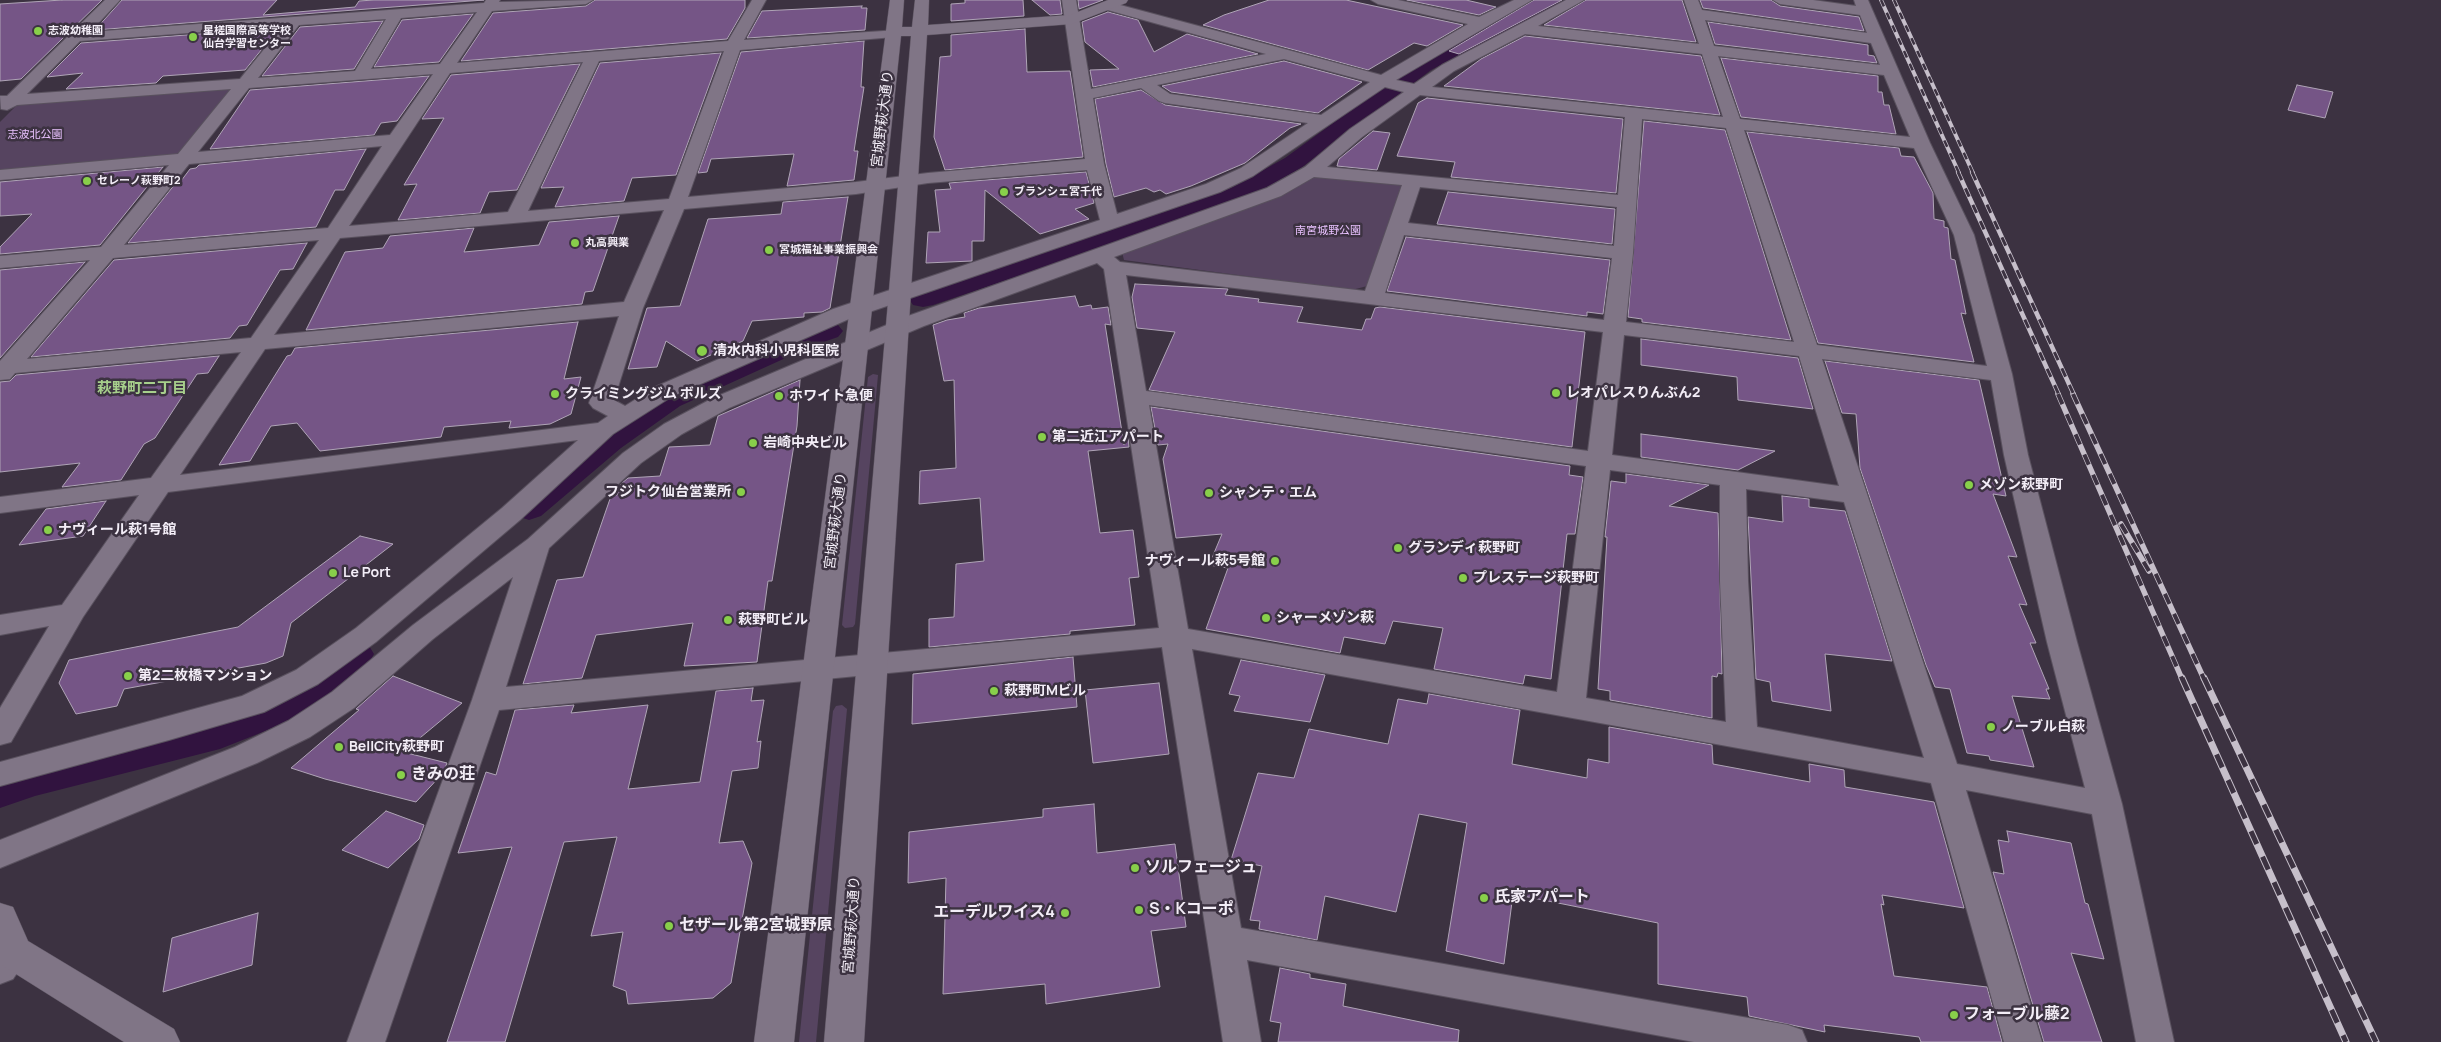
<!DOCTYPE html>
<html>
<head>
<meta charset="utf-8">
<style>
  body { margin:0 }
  canvas { display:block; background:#3c3241 }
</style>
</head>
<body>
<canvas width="2441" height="1042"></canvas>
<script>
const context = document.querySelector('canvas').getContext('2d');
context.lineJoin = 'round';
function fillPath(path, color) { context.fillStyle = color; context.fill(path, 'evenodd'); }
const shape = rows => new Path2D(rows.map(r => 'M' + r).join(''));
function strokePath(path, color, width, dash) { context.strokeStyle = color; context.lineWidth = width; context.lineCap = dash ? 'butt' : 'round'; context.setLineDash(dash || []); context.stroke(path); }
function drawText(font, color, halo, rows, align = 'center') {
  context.font = font + ' Manrope,"Noto Sans JP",sans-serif'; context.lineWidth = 5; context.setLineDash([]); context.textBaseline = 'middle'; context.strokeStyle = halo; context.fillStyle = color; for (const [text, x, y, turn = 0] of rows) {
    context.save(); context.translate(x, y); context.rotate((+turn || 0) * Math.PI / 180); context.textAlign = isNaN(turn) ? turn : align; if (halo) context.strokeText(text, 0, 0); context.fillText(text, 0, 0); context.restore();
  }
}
const green = shape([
  [235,88,175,157,0,171,0,122,19,103],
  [1327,175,1395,182,1404,187,1367,286,1352,290,1124,260,1122,252,1308,179],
  [873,374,878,375,855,624,853,627,845,628,842,625,868,377],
  [842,705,847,709,816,1042,799,1042,833,711,836,706]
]);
const canal = shape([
  [1536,0,1560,0,1558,4,1431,70,1301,168,1249,198,933,305,923,307,913,305,909,299,913,293,1231,188,1285,158,1417,62,1536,0],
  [828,322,838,325,843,331,838,337,812,346,680,406,621,448,541,516,529,520,517,516,512,509,517,502,597,434,658,392,792,334,828,322],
  [354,641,368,644,374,654,368,664,308,714,220,749,35,796,0,808,0,774,30,765,211,721,280,694,340,644,354,641]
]);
const building = shape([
  [62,0,102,0,21,79,0,81,0,4,62,0],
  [122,0,277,0,263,15,355,7,359,1,374,0,484,0,95,30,122,0],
  [595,0,745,0,745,8,727,39,461,61,493,13,586,6,595,0],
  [965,0,1023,0,1024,16,951,21,951,4,965,3,965,0],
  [1032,0,1060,0,1062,14,1050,15,1032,0],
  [1078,0,1103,0,1079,9,1078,0],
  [1269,0,1346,0,1463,25,1427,46,1414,43,1368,70,1203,25,1224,15,1269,0],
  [1407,0,1466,0,1496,7,1479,15,1407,0],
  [1534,0,1562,0,1459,54,1449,51,1534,0],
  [1586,0,1682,0,1696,42,1544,25,1586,0],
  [1700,0,1771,0,1780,6,1859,17,1864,31,1703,8,1700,0],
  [862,6,861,8,867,8,865,30,747,38,762,11,862,6],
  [1108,12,1138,20,1154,52,1187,34,1258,54,1093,87,1090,70,1119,69,1085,42,1082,22,1108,12],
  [473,14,439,62,374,67,402,20,473,14],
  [383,21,354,69,262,76,300,27,383,21],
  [1708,22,1868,45,1868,55,1874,56,1877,63,1715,44,1708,22],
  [279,28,245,70,163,76,156,83,66,89,83,73,47,77,81,43,279,28],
  [1025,29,1027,72,1070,71,1083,157,945,170,934,137,940,57,951,56,951,35,1025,29],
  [1525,36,1701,56,1720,115,1444,86,1481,59,1525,36],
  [864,41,861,87,864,87,854,151,858,151,854,180,787,186,794,154,711,159,707,172,698,173,741,52,864,41],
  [721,53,676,175,632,178,624,201,555,207,564,187,541,188,600,63,721,53],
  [1721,58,1878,76,1878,92,1882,92,1884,105,1889,105,1896,134,1741,117,1721,58],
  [1284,61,1362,82,1318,113,1171,92,1162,86,1284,61],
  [580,64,517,190,489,192,480,213,398,220,417,184,404,185,444,118,422,119,451,75,580,64],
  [429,76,397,121,381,123,374,135,210,149,250,90,429,76],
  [2297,85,2333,92,2325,118,2288,110,2297,85],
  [1141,90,1165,105,1301,124,1290,128,1245,163,1191,186,1166,194,1160,190,1154,192,1146,188,1114,197,1106,164,1095,99,1141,90],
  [1427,98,1623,119,1616,193,1451,177,1455,162,1397,156,1418,103,1427,98],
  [1644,121,1725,130,1791,340,1642,322,1642,319,1628,317,1644,121],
  [1373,131,1390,133,1377,170,1337,166,1339,159,1373,131],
  [1747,132,1899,148,1901,156,1914,157,1933,193,1934,219,1944,221,1944,227,1948,228,1951,259,1955,260,1966,314,1961,313,1974,362,1818,343,1747,132],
  [366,149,344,190,335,190,316,227,128,243,179,179,181,181,190,169,196,168,199,165,366,149],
  [163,167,100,245,0,254,0,247,32,214,0,216,0,182,163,167],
  [1086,172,1094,203,1075,209,1089,219,1040,234,985,190,984,241,972,241,972,261,926,263,928,232,940,232,935,190,951,189,949,183,1086,172],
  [1448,192,1615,209,1612,244,1437,224,1448,192],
  [848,197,830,308,822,312,804,313,804,317,752,321,743,341,697,361,666,341,657,367,628,369,647,308,680,306,708,219,781,214,783,202,848,197],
  [619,216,593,291,585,292,582,304,306,330,345,252,383,248,390,236,474,228,464,252,539,245,549,222,619,216],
  [1406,237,1610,260,1603,314,1587,312,1587,316,1387,291,1406,237],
  [307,243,293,269,280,270,247,325,239,326,230,338,31,357,114,260,307,243],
  [85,262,0,358,0,270,85,262],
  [1135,284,1228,289,1225,295,1259,299,1258,302,1303,307,1297,322,1362,330,1366,319,1371,319,1375,308,1380,307,1585,332,1572,447,1149,390,1175,332,1137,328,1132,297,1135,284],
  [1075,296,1079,307,1091,305,1092,309,1108,307,1111,325,1105,324,1124,445,1128,437,1129,447,1088,451,1100,533,1133,530,1139,577,1129,578,1135,625,1070,631,1070,634,929,647,929,619,954,617,956,564,984,561,980,498,919,504,920,471,956,468,954,380,944,381,933,325,947,320,965,317,964,313,979,308,1075,296],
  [578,322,564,379,581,377,571,414,550,424,509,428,511,421,444,427,441,437,320,451,297,423,271,426,250,461,219,465,287,356,291,355,295,348,578,322],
  [1641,339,1798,358,1813,409,1738,400,1737,377,1641,365,1641,339],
  [219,356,208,373,197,374,155,438,144,444,121,480,62,487,80,463,0,472,0,382,10,381,16,375,219,356],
  [1825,361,1979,380,2006,496,1993,494,2017,557,2008,556,2027,605,2019,604,2036,643,2030,643,2049,689,2046,689,2050,699,2012,696,2034,767,1990,760,1989,756,1967,753,1950,689,1935,687,1926,665,1860,468,1856,414,1842,413,1825,361],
  [800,380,797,426,772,581,768,581,757,662,684,666,693,623,596,635,582,678,523,684,557,580,583,577,611,496,617,495,621,484,628,478,660,476,669,447,710,445,718,416,800,380],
  [1151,407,1570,466,1569,475,1583,477,1575,534,1567,534,1551,679,1525,675,1523,684,1434,669,1443,628,1393,621,1385,644,1344,637,1340,653,1206,629,1228,568,1209,565,1222,534,1176,538,1163,459,1168,444,1158,445,1151,407],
  [1641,434,1666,437,1775,451,1738,470,1641,457,1641,434],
  [1626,474,1709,485,1669,506,1718,513,1722,674,1718,673,1717,677,1712,676,1712,718,1610,700,1610,691,1598,689,1607,537,1605,537,1611,481,1626,483,1626,474],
  [1782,496,1809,499,1809,507,1845,511,1892,661,1825,654,1831,711,1772,701,1770,682,1756,679,1748,517,1783,522,1782,496],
  [106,501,83,536,19,545,46,509,106,501],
  [360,536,393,544,291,623,283,656,266,663,124,689,117,706,76,714,59,683,69,660,238,627,360,536],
  [1073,657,1077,707,912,724,913,674,1073,657],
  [1241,660,1325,675,1310,722,1234,711,1240,696,1229,694,1241,660],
  [393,676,462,703,403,752,447,763,443,773,416,802,325,779,291,768,359,710,356,709,393,676],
  [1159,683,1169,754,1093,763,1085,690,1159,683],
  [753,688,751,701,764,700,757,742,761,741,758,768,732,771,719,843,743,841,752,863,731,983,713,998,628,1004,626,991,613,986,623,932,591,936,617,837,564,842,505,1042,447,1042,512,847,458,853,486,772,496,775,515,710,574,705,571,713,648,705,628,789,700,782,716,691,753,688],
  [1429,694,1520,710,1512,764,1587,778,1588,759,1609,763,1609,727,1712,745,1713,764,1810,782,1809,764,1844,770,1845,787,1934,802,1964,908,1882,895,1884,905,1881,904,1894,976,1987,987,2002,1042,1921,1042,1919,1037,1824,1025,1825,1032,1749,1016,1747,997,1658,984,1658,923,1513,894,1504,964,1446,951,1467,823,1419,814,1396,912,1325,896,1317,940,1259,929,1260,921,1250,920,1262,866,1231,860,1258,773,1294,778,1309,729,1388,744,1398,699,1427,704,1429,694],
  [1094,804,1097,853,1175,844,1186,927,1151,931,1160,987,1046,1004,1045,984,943,994,946,878,908,883,909,832,1043,817,1043,809,1094,804],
  [386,811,424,825,419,839,388,868,342,850,386,811],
  [2007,831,2071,843,2085,903,2088,904,2104,959,2071,953,2102,1042,2044,1042,1993,872,2004,874,1998,840,2009,842,2007,831],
  [258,913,252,965,163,992,172,938,258,913],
  [1280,968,1310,974,1310,978,1346,984,1343,1006,1459,1030,1458,1042,1278,1042,1281,1023,1270,1021,1280,968]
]);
const street = shape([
  [105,0,120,0,90,32,484,3,486,0,500,0,499,2,593,0,586,4,492,11,457,63,728,41,752,0,766,0,744,40,899,30,901,33,894,37,740,50,688,197,856,182,928,173,1085,159,1062,0,1076,0,1091,89,1266,54,1104,9,1102,6,1104,3,1109,2,1381,75,1468,24,1378,4,1371,0,1398,0,1479,17,1514,0,1532,0,1396,80,1414,84,1442,65,1566,0,1584,0,1538,26,1699,44,1684,0,1698,0,1702,10,1867,33,1860,15,1780,4,1773,0,1813,0,1856,6,1854,0,1868,0,1930,143,1974,235,2012,374,2028,455,2077,642,2122,804,2174,1042,2136,1042,2092,814,1966,790,2042,1042,2004,1042,1931,783,1192,649,1241,928,1788,1025,1802,1030,1807,1042,1694,1042,1247,960,1261,1042,1223,1042,1162,647,499,710,385,1042,347,1042,472,700,513,577,433,639,354,708,310,737,257,763,0,868,0,840,235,747,288,721,332,692,413,625,528,539,623,453,664,424,713,398,908,316,1267,188,1305,167,1350,129,1404,92,1385,87,1253,176,1220,192,849,319,671,397,613,434,520,520,376,642,318,684,264,712,169,740,0,786,0,762,242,696,296,670,356,628,502,508,578,440,168,492,83,617,11,742,0,745,0,708,49,626,0,635,0,615,62,605,139,495,0,513,0,497,151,478,241,352,15,373,10,379,0,380,0,361,90,260,0,268,0,256,101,247,169,165,0,180,0,170,178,154,231,89,17,105,7,110,1,109,0,96,7,96,105,0],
  [477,12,440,64,371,69,401,18,477,12],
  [386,19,355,71,258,78,299,25,386,19],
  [1705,20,1871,43,1880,65,1714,46,1705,20],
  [283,26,240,79,27,94,80,41,283,26],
  [1525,34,1702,54,1723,117,1432,87,1454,71,1525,34],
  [724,51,669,199,528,211,599,61,724,51],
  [1718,56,1884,75,1910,137,1740,119,1718,56],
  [1284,59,1370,82,1321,115,1170,94,1157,85,1284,59],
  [583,62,508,212,349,226,450,73,583,62],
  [433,74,390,135,198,152,249,88,433,74],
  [1141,88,1159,101,1165,103,1308,123,1241,168,1206,184,1117,214,1104,164,1093,98,1141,88],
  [1420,95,1625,117,1618,195,1327,167,1362,137,1420,95],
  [1642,119,1726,128,1794,342,1626,322,1633,253,1642,119],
  [1744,130,1914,148,1954,235,1987,366,1817,345,1744,130],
  [382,146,328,228,124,245,189,164,382,146],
  [1087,170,1100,220,833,309,655,387,625,406,614,400,643,308,684,209,856,194,928,183,1087,170],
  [1314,177,1402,185,1365,291,1120,262,1114,257,1281,196,1314,177],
  [1420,187,1617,207,1614,246,1408,223,1420,187],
  [664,210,624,302,274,335,340,238,664,210],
  [1404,235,1612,258,1604,320,1385,293,1404,235],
  [319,240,251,338,27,359,113,258,319,240],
  [1097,263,1104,269,1159,628,506,687,549,548,641,463,682,434,729,408,924,326,1097,263],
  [1126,275,1603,332,1588,451,1146,391,1126,275],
  [619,316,589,403,593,408,608,416,598,423,180,475,265,349,619,316],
  [1624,335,1799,356,1839,486,1612,455,1624,335],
  [1822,359,1991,380,2004,455,2047,642,2085,788,1957,764,1822,359],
  [1149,405,1586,466,1557,692,1188,629,1149,405],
  [1610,470,1720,485,1720,581,1726,722,1586,698,1610,470],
  [1746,489,1844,502,1924,758,1757,727,1748,581,1746,489],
  [13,937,26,941,31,952,13,979,0,984,0,941,13,937]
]);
const secondary = shape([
  [890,0,904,0,902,27,912,27,915,0,929,0,928,25,1070,15,1108,0,1128,0,1126,3,1072,24,927,35,864,1042,824,1042,911,36,901,36,794,1042,754,1042,890,0],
  [0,903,13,907,28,941,174,1029,180,1042,124,1042,0,964,0,903]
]);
const railFar3 = shape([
  [1881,0,1959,173],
  [1894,0,1973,173]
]);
const railFar2 = shape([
  [1958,172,2059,395],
  [1972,172,2074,395]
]);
const railFar1 = shape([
  [2058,394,2182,679],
  [2073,394,2204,679],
  [2121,524,2149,571]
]);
const rail = shape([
  [2182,678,2346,1042],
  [2204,678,2376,1042]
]);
const markers = [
  [38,31,5,"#88cf4a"],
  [193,37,5,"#88cf4a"],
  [87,181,5,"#88cf4a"],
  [1004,192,5,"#88cf4a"],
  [575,243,5,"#88cf4a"],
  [769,250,5,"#88cf4a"],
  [702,351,6,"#88cf4a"],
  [1556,393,5,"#88cf4a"],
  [555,394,5,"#88cf4a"],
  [779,396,5,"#88cf4a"],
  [1042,437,5,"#88cf4a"],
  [753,443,5,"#88cf4a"],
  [1969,485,5,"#88cf4a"],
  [741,492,5,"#88cf4a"],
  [1209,493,5,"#88cf4a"],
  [48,530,5,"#88cf4a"],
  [1398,548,5,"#88cf4a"],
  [1275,561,5,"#88cf4a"],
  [333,573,5,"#88cf4a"],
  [1463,578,5,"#88cf4a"],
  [1266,618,5,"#88cf4a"],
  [728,620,5,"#88cf4a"],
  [128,676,5,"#88cf4a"],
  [994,691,5,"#88cf4a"],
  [1991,727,5,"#88cf4a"],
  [339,747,5,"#88cf4a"],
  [401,775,5,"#88cf4a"],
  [1135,868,5,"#88cf4a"],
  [1484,898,5,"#88cf4a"],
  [1139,910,5,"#88cf4a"],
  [1065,913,5,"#88cf4a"],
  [669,926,5,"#88cf4a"],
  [1954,1015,5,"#88cf4a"]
];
const farPoinames = [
  ["志波幼稚園",48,31],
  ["星槎国際高等学校",203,31],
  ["仙台学習センター",203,44],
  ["セレーノ萩野町2",97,181],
  ["ブランシェ宮千代",1014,192],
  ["丸高興業",585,243],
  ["宮城福祉事業振興会",779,250]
];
const farParknames = [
  ["志波北公園",35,135],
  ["南宮城野公園",1328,231]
];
const streetNames = [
  ["宮城野萩大通り",883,119,-83],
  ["宮城野萩大通り",836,521,-83],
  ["宮城野萩大通り",852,925,-86]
];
const poiNames = [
  ["清水内科小児科医院",713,351],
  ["レオパレスりんぶん2",1566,393],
  ["クライミングジム ボルズ",565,394],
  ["ホワイト急便",789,396],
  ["第二近江アパート",1052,437],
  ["岩崎中央ビル",763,443],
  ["メゾン萩野町",1979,485],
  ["フジトク仙台営業所",731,492,"right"],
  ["シャンテ・エム",1219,493],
  ["ナヴィール萩1号館",58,530],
  ["グランディ萩野町",1408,548],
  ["ナヴィール萩5号館",1265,561,"right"],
  ["Le Port",343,573],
  ["プレステージ萩野町",1473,578],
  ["シャーメゾン萩",1276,618],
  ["萩野町ビル",738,620],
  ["第2二枚橋マンション",138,676],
  ["萩野町Mビル",1004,691],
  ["ノーブル白萩",2001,727],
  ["BellCity萩野町",349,747]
];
const neighbourhoodNames = [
  ["萩野町二丁目",142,389]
];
const nearPoinames = [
  ["きみの荘",411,775],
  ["ソルフェージュ",1145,868],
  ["氏家アパート",1494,898],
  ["S・Kコーポ",1149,910],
  ["エーデルワイス4",1055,913,"right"],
  ["セザール第2宮城野原",679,926],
  ["フォーブル藤2",1964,1015]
];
fillPath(green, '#564460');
fillPath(canal, '#31133f');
fillPath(building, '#755586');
strokePath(building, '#afa4b6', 1);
strokePath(street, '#59515e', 2);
strokePath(secondary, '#59515e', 1);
fillPath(street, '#807586');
fillPath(secondary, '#807586');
strokePath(railFar3, '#c6bfca', 4);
strokePath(railFar2, '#c6bfca', 4.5);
strokePath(railFar1, '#c6bfca', 5.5);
strokePath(rail, '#c6bfca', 7);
strokePath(railFar3, '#3c3241', 2.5, [7]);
strokePath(railFar2, '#3c3241', 3, [9]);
strokePath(railFar1, '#3c3241', 4, [11]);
strokePath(rail, '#3c3241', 5, [14]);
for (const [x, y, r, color] of markers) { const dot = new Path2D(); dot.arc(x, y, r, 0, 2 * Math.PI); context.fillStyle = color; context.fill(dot); strokePath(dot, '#3c3241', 2); }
drawText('bold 11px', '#f3edf7', '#3c3241', farPoinames, 'left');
drawText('11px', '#e7c0fd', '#3c3241', farParknames);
drawText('14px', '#f3edf7', '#3c3241', streetNames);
drawText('bold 14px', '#f3edf7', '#3c3241', poiNames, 'left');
drawText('bold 15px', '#a7cf8c', '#3c3241', neighbourhoodNames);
drawText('bold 16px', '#f3edf7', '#3c3241', nearPoinames, 'left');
</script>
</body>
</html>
